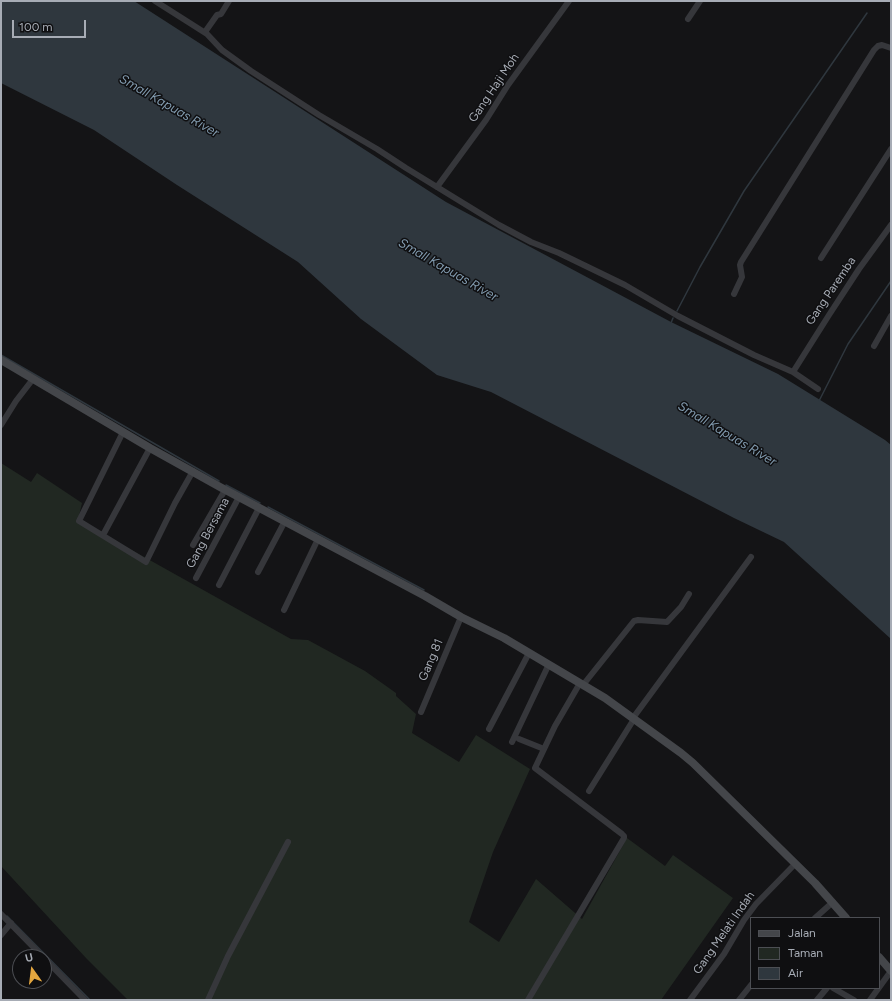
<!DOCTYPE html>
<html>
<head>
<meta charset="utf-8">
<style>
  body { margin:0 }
  #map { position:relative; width:892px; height:1001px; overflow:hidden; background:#141416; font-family:Figtree,sans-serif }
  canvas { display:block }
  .frame { position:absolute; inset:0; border:2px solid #a7acb5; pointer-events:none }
  .legend { position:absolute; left:750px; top:917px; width:130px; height:72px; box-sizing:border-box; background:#0f0f11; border:1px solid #4c4e53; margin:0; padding:5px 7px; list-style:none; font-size:12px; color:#a7acb5 }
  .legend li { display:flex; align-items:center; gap:8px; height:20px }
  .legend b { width:20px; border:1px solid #4c4e53 }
  .north { position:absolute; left:12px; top:949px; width:40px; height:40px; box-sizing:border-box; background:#0f0f11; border:1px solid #4c4e53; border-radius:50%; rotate:346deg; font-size:11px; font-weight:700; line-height:16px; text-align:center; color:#a7acb5 }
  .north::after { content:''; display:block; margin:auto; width:14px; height:18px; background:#e3a63f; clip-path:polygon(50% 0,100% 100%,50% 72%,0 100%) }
  .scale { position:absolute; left:12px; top:20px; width:74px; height:18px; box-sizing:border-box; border:2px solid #a7acb5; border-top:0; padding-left:5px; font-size:12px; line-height:14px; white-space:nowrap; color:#a7acb5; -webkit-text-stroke:3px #0f0f11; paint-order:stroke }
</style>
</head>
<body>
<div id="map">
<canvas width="892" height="1001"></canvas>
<div class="frame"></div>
<ul class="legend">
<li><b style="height:5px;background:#44464a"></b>Jalan</li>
<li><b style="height:11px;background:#212822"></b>Taman</li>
<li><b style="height:11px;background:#2f373e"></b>Air</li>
</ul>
<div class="north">U</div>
<div class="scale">100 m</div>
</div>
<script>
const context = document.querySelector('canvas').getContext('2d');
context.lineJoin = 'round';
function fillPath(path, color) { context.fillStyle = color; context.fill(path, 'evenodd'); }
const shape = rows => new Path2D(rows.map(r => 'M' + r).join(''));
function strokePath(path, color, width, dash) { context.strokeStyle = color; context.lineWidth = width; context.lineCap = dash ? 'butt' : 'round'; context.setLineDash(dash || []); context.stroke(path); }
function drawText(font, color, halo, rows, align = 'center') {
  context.font = font + ' Figtree,sans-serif'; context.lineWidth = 3; context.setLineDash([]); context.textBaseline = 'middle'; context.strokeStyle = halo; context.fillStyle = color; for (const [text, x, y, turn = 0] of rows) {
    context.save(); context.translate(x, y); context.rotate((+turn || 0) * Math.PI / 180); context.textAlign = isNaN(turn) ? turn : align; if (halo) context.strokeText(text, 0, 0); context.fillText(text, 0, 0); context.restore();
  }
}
const green = shape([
  [1,463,31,482,37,473,82,503,78,520,291,639,308,640,365,671,396,693,396,696,416,714,412,733,459,762,476,735,530,769,493,852,469,922,499,942,536,879,582,919,627,838,665,866,673,855,733,898,661,1000,128,1000,86,958,1,866]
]);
const water = shape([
  [1,1,134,1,446,202,671,322,778,374,885,440,891,445,891,639,784,542,734,518,491,392,437,375,361,319,298,262,177,185,94,130,1,83]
]);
const stream = shape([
  [677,311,700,267,744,191,867,13],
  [671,323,673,318],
  [1,355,219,481],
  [819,401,848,344,891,281],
  [226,485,260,503],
  [268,507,424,590],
  [7,916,90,1000]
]);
const minor = shape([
  [155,1,207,34,222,50,251,71,319,115,377,149,406,168,499,225,531,242,559,253,625,285,678,316,754,355,793,372,818,389],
  [688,19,700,1],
  [205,32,217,15,221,14,229,1],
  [437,187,486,120,508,85,569,1],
  [821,258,891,149],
  [734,294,742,277,740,265,741,262,874,50,878,46,882,45,891,48],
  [874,346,891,316],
  [793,372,829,315,859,269,891,225],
  [1,425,16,401,33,379],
  [123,432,79,521,146,562,175,503,193,471],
  [103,535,150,448],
  [193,545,225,490],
  [258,572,285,521],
  [196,578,239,497],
  [219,585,259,508],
  [284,610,318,539],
  [583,685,634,621,638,620,667,622,681,607,689,594],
  [421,712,461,617],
  [633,718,751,557],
  [489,729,529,653],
  [519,739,544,749],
  [512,742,549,664],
  [589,791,634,719],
  [1,914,85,1000],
  [815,918,833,902],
  [1,935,11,923],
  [833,988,854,1000],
  [208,1000,228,956,288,842],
  [528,1000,624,838,624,836,622,834,535,768,555,726,580,683],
  [690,1000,724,954,744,920,756,904,795,864],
  [739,1000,751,985],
  [817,1000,827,988],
  [870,1000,891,971]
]);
const secondary = shape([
  [1,360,150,448,220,487,425,596,461,617,504,638,605,698,681,753,693,763,815,883,846,918],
  [879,957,891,971]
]);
const streetNames = [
  ["Gang Haji Moh",494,88,-56],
  ["Gang Paremba",831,291,-56],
  ["Gang Bersama",208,533,-62],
  ["Gang 81",431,660,-67],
  ["Gang Melati Indah",724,933,-55]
];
const waterNames = [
  ["Small Kapuas River",169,106,30],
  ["Small Kapuas River",448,270,30],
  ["Small Kapuas River",727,434,31]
];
fillPath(green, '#212822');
fillPath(water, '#2f373e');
strokePath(stream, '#2f373e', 1.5);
strokePath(minor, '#36373b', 6);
strokePath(secondary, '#44464a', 8);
drawText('12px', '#a7acb5', '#0f0f11', streetNames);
drawText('italic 13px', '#819aae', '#0f0f11', waterNames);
</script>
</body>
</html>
